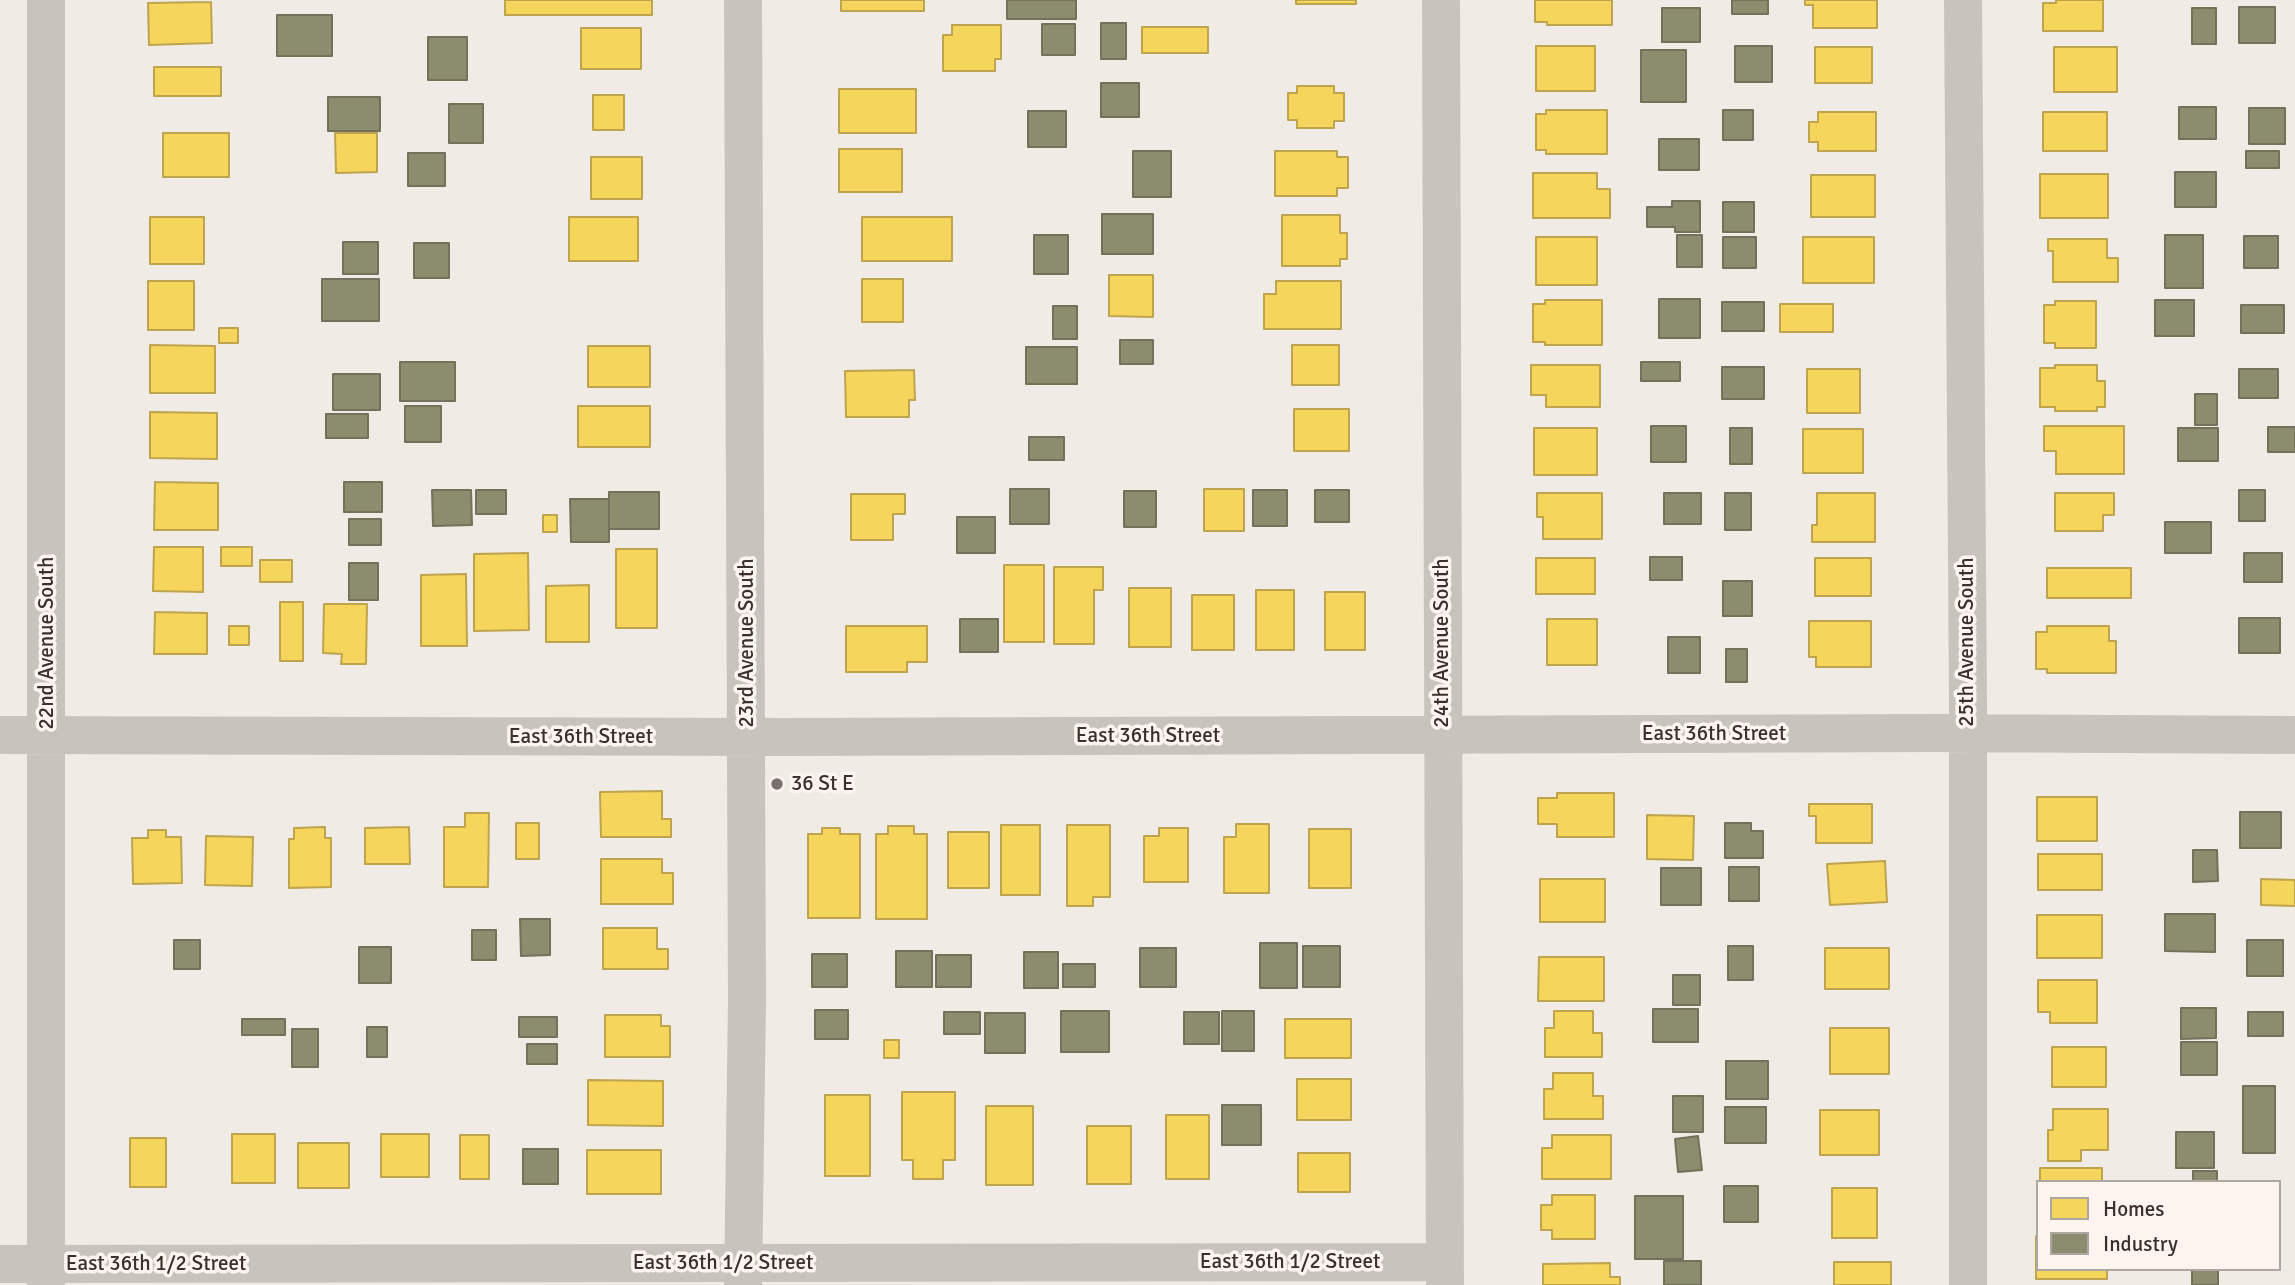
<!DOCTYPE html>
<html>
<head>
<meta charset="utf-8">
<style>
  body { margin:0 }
  #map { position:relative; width:2295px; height:1285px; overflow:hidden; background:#f0ebe5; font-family:Signika,sans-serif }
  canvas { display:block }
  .legend { position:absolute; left:2036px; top:1180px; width:245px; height:91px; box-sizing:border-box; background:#fbf5ee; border:2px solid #aea6a0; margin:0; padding:9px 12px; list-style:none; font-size:21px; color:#3b302b }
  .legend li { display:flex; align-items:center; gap:14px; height:35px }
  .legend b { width:35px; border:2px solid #aea6a0 }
</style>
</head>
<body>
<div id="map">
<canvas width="2295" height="1285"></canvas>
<ul class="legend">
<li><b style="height:19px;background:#f6d55c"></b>Homes</li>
<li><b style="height:19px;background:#8c8c6e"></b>Industry</li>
</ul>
</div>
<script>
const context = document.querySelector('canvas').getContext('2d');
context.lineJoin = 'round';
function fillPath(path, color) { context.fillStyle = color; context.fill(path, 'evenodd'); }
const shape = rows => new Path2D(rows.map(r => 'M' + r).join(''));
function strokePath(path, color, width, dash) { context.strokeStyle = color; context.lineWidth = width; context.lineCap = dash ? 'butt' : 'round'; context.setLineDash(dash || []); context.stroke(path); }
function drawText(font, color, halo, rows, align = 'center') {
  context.font = font + ' Signika,sans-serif'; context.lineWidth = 7; context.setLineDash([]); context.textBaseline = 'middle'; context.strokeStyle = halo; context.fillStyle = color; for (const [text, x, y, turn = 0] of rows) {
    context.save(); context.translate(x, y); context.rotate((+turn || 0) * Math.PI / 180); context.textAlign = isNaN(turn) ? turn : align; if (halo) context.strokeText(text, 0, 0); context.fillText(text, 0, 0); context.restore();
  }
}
const homes = shape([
  [505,0,652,0,652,15,505,15,505,0],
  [841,0,924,0,924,11,841,11,841,0],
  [1296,0,1356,0,1356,4,1296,4,1296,0],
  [1535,0,1612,0,1612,25,1547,25,1547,22,1535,22,1535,0],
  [1805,0,1877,0,1877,28,1813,28,1813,5,1805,5,1805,0],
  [2056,0,2103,0,2103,31,2043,31,2043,3,2056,3,2056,0],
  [211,2,212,43,149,45,148,3,211,2],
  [952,25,1001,25,1001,59,995,59,995,71,943,71,943,35,952,35,952,25],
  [1142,27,1208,27,1208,53,1142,53,1142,27],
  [581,28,641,28,641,69,581,69,581,28],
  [1536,46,1595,46,1595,91,1536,91,1536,46],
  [1815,47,1872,47,1872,83,1815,83,1815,47],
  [2054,47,2117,47,2117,92,2054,92,2054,47],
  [154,67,221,67,221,96,154,96,154,67],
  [1297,86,1334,86,1334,93,1344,93,1344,121,1334,121,1334,128,1297,128,1297,120,1288,120,1288,93,1297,93,1297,86],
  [839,89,916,89,916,133,839,133,839,89],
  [593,95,624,95,624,130,593,130,593,95],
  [1546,110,1607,110,1607,154,1546,154,1546,150,1536,150,1536,114,1546,114,1546,110],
  [1818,112,1876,112,1876,151,1818,151,1818,142,1809,142,1809,122,1818,122,1818,112],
  [2043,112,2107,112,2107,151,2043,151,2043,112],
  [163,133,229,133,229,177,163,177,163,133],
  [335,133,377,133,377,172,336,173,335,133],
  [839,149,902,149,902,192,839,192,839,149],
  [1275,151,1337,151,1337,157,1348,157,1348,188,1337,188,1337,196,1275,196,1275,151],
  [591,157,642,157,642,199,591,199,591,157],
  [1533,173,1597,173,1597,189,1610,189,1610,218,1533,218,1533,173],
  [2040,174,2108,174,2108,218,2040,218,2040,174],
  [1811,175,1875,175,1875,217,1811,217,1811,175],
  [1282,215,1340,215,1340,233,1347,233,1347,259,1340,259,1340,266,1282,266,1282,215],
  [150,217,204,217,204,264,150,264,150,217],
  [569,217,638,217,638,261,569,261,569,217],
  [862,217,952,217,952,261,862,261,862,217],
  [1536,237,1597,237,1597,285,1536,285,1536,237],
  [1803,237,1874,237,1874,283,1803,283,1803,237],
  [2048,239,2107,239,2107,258,2118,258,2118,282,2053,282,2053,251,2048,251,2048,239],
  [1109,275,1153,275,1153,317,1109,316,1109,275],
  [862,279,903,279,903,322,862,322,862,279],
  [148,281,194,281,194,330,148,330,148,281],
  [1276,281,1341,281,1341,329,1264,329,1264,294,1276,294,1276,281],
  [1545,300,1602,300,1602,345,1545,345,1545,342,1533,342,1533,304,1545,304,1545,300],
  [2055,301,2096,301,2096,348,2055,348,2055,343,2044,343,2044,305,2055,305,2055,301],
  [1780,304,1833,304,1833,332,1780,332,1780,304],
  [219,328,238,328,238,343,219,343,219,328],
  [150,345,215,346,215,393,150,393,150,345],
  [1292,345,1339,345,1339,385,1292,385,1292,345],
  [588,346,650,346,650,387,588,387,588,346],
  [1531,365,1600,365,1600,407,1546,407,1546,395,1531,395,1531,365],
  [2055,365,2097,365,2097,381,2105,381,2105,407,2097,407,2097,411,2055,411,2055,407,2040,407,2040,368,2055,368,2055,365],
  [1807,369,1860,369,1860,413,1807,413,1807,369],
  [914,370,915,400,909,400,909,417,846,417,845,371,914,370],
  [578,406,650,406,650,447,578,447,578,406],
  [1294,409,1349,409,1349,451,1294,451,1294,409],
  [150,412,217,413,217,459,150,458,150,412],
  [2044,426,2124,426,2124,474,2056,474,2056,451,2044,451,2044,426],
  [1534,428,1597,428,1597,475,1534,475,1534,428],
  [1803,429,1863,429,1863,473,1803,473,1803,429],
  [155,482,218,483,218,530,154,530,155,482],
  [1204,489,1244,489,1244,531,1204,531,1204,489],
  [1537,493,1602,493,1602,539,1543,539,1543,517,1537,517,1537,493],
  [1817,493,1875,493,1875,542,1812,542,1812,525,1817,525,1817,493],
  [2055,493,2114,493,2114,515,2103,515,2103,531,2055,531,2055,493],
  [851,494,905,494,905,514,893,514,893,540,851,540,851,494],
  [543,515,557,515,557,532,543,532,543,515],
  [154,547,203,547,203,592,153,591,154,547],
  [221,547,252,547,252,566,221,566,221,547],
  [616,549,657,549,657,628,616,628,616,549],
  [528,553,529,630,474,631,474,554,528,553],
  [1536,558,1595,558,1595,594,1536,594,1536,558],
  [1815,558,1871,558,1871,596,1815,596,1815,558],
  [260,560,292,560,292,582,260,582,260,560],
  [1004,565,1044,565,1044,642,1004,642,1004,565],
  [1054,567,1103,567,1103,590,1094,590,1094,644,1054,644,1054,567],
  [2047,568,2131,568,2131,598,2047,598,2047,568],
  [466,574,467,646,421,646,421,575,466,574],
  [589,585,589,642,546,642,546,586,589,585],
  [1129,588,1171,588,1171,647,1129,647,1129,588],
  [1256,590,1294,590,1294,650,1256,650,1256,590],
  [1325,592,1365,592,1365,650,1325,650,1325,592],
  [1192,595,1234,595,1234,650,1192,650,1192,595],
  [280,602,303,602,303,661,280,661,280,602],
  [324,604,367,604,366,664,341,664,342,654,323,653,324,604],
  [155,612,207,613,207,654,154,654,155,612],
  [1547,619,1597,619,1597,665,1547,665,1547,619],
  [1809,621,1871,621,1871,667,1816,667,1816,657,1809,657,1809,621],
  [229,626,249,626,249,645,229,645,229,626],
  [846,626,927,626,927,662,907,662,907,672,846,672,846,626],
  [2047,626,2109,626,2109,641,2116,641,2116,673,2047,673,2047,669,2036,669,2036,632,2047,632,2047,626],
  [662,791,662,819,671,819,671,837,601,837,600,792,662,791],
  [1557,793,1614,793,1614,837,1557,837,1557,824,1538,824,1538,798,1557,798,1557,793],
  [2037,797,2097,797,2097,841,2037,841,2037,797],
  [1809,804,1872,804,1872,843,1816,843,1816,816,1809,816,1809,804],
  [465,813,489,813,488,887,444,887,444,827,465,827,465,813],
  [1647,815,1694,816,1693,860,1647,859,1647,815],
  [516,823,539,823,539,859,516,859,516,823],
  [1236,824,1269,824,1269,893,1224,893,1224,837,1236,837,1236,824],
  [1001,825,1040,825,1040,895,1001,895,1001,825],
  [1067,825,1110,825,1110,897,1093,897,1093,906,1067,906,1067,825],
  [888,826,914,826,914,834,927,834,927,919,876,919,876,834,888,834,888,826],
  [325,827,325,838,331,838,331,887,289,888,289,839,294,839,294,828,325,827],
  [409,827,410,864,365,864,365,828,409,827],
  [822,828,840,828,840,834,860,834,860,918,808,918,808,834,822,834,822,828],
  [1159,828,1188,828,1188,882,1144,882,1144,836,1159,836,1159,828],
  [1309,829,1351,829,1351,888,1309,888,1309,829],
  [148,830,166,830,166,837,181,837,182,883,133,884,132,838,148,838,148,830],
  [948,832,989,832,989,888,948,888,948,832],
  [206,836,253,837,252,886,205,885,206,836],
  [2038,854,2102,854,2102,890,2038,890,2038,854],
  [601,859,662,859,662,873,673,873,673,904,601,904,601,859],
  [1885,861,1887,902,1830,905,1827,864,1885,861],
  [1540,879,1605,879,1605,922,1540,922,1540,879],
  [2261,879,2295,880,2295,906,2261,905,2261,879],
  [2037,915,2102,915,2102,958,2037,958,2037,915],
  [603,928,657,928,657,949,668,949,668,969,603,969,603,928],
  [1825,948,1889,948,1889,989,1825,989,1825,948],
  [1539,957,1604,957,1604,1001,1538,1001,1539,957],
  [2038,980,2097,980,2097,1023,2050,1023,2050,1012,2038,1012,2038,980],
  [1554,1011,1593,1011,1593,1033,1602,1033,1602,1057,1545,1057,1545,1028,1554,1028,1554,1011],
  [605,1015,661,1015,661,1026,670,1026,670,1057,605,1057,605,1015],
  [1285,1019,1351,1019,1351,1058,1285,1058,1285,1019],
  [1830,1028,1889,1028,1889,1074,1830,1074,1830,1028],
  [884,1040,899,1040,899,1058,884,1058,884,1040],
  [2052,1047,2106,1047,2106,1087,2052,1087,2052,1047],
  [1553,1073,1593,1073,1593,1096,1603,1096,1603,1119,1544,1119,1544,1089,1553,1089,1553,1073],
  [1297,1079,1351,1079,1351,1120,1297,1120,1297,1079],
  [588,1080,663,1081,663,1126,588,1125,588,1080],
  [902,1092,955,1092,955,1160,943,1160,943,1179,913,1179,913,1160,902,1160,902,1092],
  [825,1095,870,1095,870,1176,825,1176,825,1095],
  [986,1106,1033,1106,1033,1185,986,1185,986,1106],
  [2053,1109,2108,1109,2108,1150,2081,1150,2081,1161,2048,1161,2048,1130,2053,1130,2053,1109],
  [1820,1110,1879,1110,1879,1155,1820,1155,1820,1110],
  [1166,1115,1209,1115,1209,1179,1166,1179,1166,1115],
  [1087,1126,1131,1126,1131,1184,1087,1184,1087,1126],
  [232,1134,275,1134,275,1183,232,1183,232,1134],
  [381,1134,429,1134,429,1177,381,1177,381,1134],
  [460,1135,489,1135,489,1179,460,1179,460,1135],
  [1552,1135,1611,1135,1611,1179,1542,1179,1542,1148,1552,1148,1552,1135],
  [130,1138,166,1138,166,1187,130,1187,130,1138],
  [298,1143,349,1143,349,1188,298,1188,298,1143],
  [587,1150,661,1150,661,1194,587,1194,587,1150],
  [1298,1153,1350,1153,1350,1192,1298,1192,1298,1153],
  [2040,1168,2102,1168,2102,1182,2040,1182,2040,1168],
  [1832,1188,1877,1188,1877,1238,1832,1238,1832,1188],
  [1552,1195,1595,1195,1595,1239,1552,1239,1552,1230,1541,1230,1541,1205,1552,1205,1552,1195],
  [2036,1236,2038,1236,2038,1269,2107,1269,2107,1279,2036,1279,2036,1236],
  [1834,1262,1891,1262,1891,1285,1834,1285,1834,1262],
  [1610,1263,1610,1277,1620,1277,1620,1285,1543,1285,1543,1264,1610,1263]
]);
const industry = shape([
  [1007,0,1076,0,1076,19,1007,19,1007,0],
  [1732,0,1768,0,1768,14,1732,14,1732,0],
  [2239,7,2275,7,2275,43,2239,43,2239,7],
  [1662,8,1700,8,1700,42,1662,42,1662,8],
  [2192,8,2216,8,2216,44,2192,44,2192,8],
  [277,15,332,15,332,56,277,56,277,15],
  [1101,23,1126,23,1126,59,1101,59,1101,23],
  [1042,24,1075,24,1075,55,1042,55,1042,24],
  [428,37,467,37,467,80,428,80,428,37],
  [1735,46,1772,46,1772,82,1735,82,1735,46],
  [1641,50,1686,50,1686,102,1641,102,1641,50],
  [1101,83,1139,83,1139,117,1101,117,1101,83],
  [328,97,380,97,380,131,328,131,328,97],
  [449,104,483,104,483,143,449,143,449,104],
  [2179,107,2216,107,2216,139,2179,139,2179,107],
  [2249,108,2285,108,2285,144,2249,144,2249,108],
  [1723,110,1753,110,1753,140,1723,140,1723,110],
  [1028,111,1066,111,1066,147,1028,147,1028,111],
  [1659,139,1699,139,1699,170,1659,170,1659,139],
  [1133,151,1171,151,1171,197,1133,197,1133,151],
  [2246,151,2279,151,2279,168,2246,168,2246,151],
  [408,153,445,153,445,186,408,186,408,153],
  [2175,172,2216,172,2216,207,2175,207,2175,172],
  [1672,201,1700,201,1700,232,1675,232,1675,227,1647,227,1647,207,1672,207,1672,201],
  [1723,202,1754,202,1754,232,1723,232,1723,202],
  [1102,214,1153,214,1153,254,1102,254,1102,214],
  [1034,235,1068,235,1068,274,1034,274,1034,235],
  [1677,235,1702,235,1702,267,1677,267,1677,235],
  [2165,235,2203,235,2203,288,2165,288,2165,235],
  [2244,236,2278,236,2278,268,2244,268,2244,236],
  [1723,237,1756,237,1756,268,1723,268,1723,237],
  [343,242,378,242,378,274,343,274,343,242],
  [414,243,449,243,449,278,414,278,414,243],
  [322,279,379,279,379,321,322,321,322,279],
  [1659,299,1700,299,1700,338,1659,338,1659,299],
  [2155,300,2194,300,2194,336,2155,336,2155,300],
  [1722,302,1764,302,1764,331,1722,331,1722,302],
  [2241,305,2284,305,2284,333,2241,333,2241,305],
  [1053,306,1077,306,1077,339,1053,339,1053,306],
  [1120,340,1153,340,1153,364,1120,364,1120,340],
  [1026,347,1077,347,1077,384,1026,384,1026,347],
  [400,362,455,362,455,401,400,401,400,362],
  [1641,362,1680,362,1680,381,1641,381,1641,362],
  [1722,367,1764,367,1764,399,1722,399,1722,367],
  [2239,369,2278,369,2278,398,2239,398,2239,369],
  [333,374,380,374,380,410,333,410,333,374],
  [2195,394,2217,394,2217,425,2195,425,2195,394],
  [405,406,441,406,441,442,405,442,405,406],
  [326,414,368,414,368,438,326,438,326,414],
  [1651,426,1686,426,1686,462,1651,462,1651,426],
  [2268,427,2295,427,2295,452,2268,452,2268,427],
  [1730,428,1752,428,1752,464,1730,464,1730,428],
  [2178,428,2218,428,2218,461,2178,461,2178,428],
  [1029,437,1064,437,1064,460,1029,460,1029,437],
  [344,482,382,482,382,512,344,512,344,482],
  [1010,489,1049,489,1049,524,1010,524,1010,489],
  [432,490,471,490,472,525,433,526,432,490],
  [476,490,506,490,506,514,476,514,476,490],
  [1253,490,1287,490,1287,526,1253,526,1253,490],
  [1315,490,1349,490,1349,522,1315,522,1315,490],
  [2239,490,2265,490,2265,521,2239,521,2239,490],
  [1124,491,1156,491,1156,527,1124,527,1124,491],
  [609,492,659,492,659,529,609,529,609,492],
  [1664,493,1701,493,1701,524,1664,524,1664,493],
  [1725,493,1751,493,1751,530,1725,530,1725,493],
  [570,499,609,499,609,542,571,542,570,499],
  [957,517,995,517,995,553,957,553,957,517],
  [349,519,381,519,381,545,349,545,349,519],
  [2165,522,2211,522,2211,553,2165,553,2165,522],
  [2244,553,2282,553,2282,582,2244,582,2244,553],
  [1650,557,1682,557,1682,580,1650,580,1650,557],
  [349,563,378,563,378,600,349,600,349,563],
  [1723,581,1752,581,1752,616,1723,616,1723,581],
  [2239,618,2280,618,2280,653,2239,653,2239,618],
  [960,619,998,619,998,652,960,652,960,619],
  [1668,637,1700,637,1700,673,1668,673,1668,637],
  [1726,649,1747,649,1747,682,1726,682,1726,649],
  [2240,812,2281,812,2281,848,2240,848,2240,812],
  [1725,823,1751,823,1751,831,1763,831,1763,858,1725,858,1725,823],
  [2193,850,2217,850,2218,881,2193,882,2193,850],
  [1729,867,1759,867,1759,901,1729,901,1729,867],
  [1661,868,1701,868,1701,905,1661,905,1661,868],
  [2165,914,2215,914,2215,952,2165,951,2165,914],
  [520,919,550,919,550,955,521,956,520,919],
  [472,930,496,930,496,960,472,960,472,930],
  [174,940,200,940,200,969,174,969,174,940],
  [2247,940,2283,940,2283,976,2247,976,2247,940],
  [1260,943,1297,943,1297,988,1260,988,1260,943],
  [1303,946,1340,946,1340,987,1303,987,1303,946],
  [1728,946,1753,946,1753,980,1728,980,1728,946],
  [359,947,391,947,391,983,359,983,359,947],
  [1140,948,1176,948,1176,987,1140,987,1140,948],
  [896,951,932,951,932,987,896,987,896,951],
  [1024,952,1058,952,1058,988,1024,988,1024,952],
  [812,954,847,954,847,987,812,987,812,954],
  [936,955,971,955,971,987,936,987,936,955],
  [1063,964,1095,964,1095,987,1063,987,1063,964],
  [1673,975,1700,975,1700,1005,1673,1005,1673,975],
  [2181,1008,2216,1008,2216,1038,2181,1039,2181,1008],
  [1653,1009,1698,1009,1698,1042,1653,1042,1653,1009],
  [815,1010,848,1010,848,1039,815,1039,815,1010],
  [1061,1011,1109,1011,1109,1052,1061,1052,1061,1011],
  [1222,1011,1254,1011,1254,1051,1222,1051,1222,1011],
  [944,1012,980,1012,980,1034,944,1034,944,1012],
  [1184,1012,1219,1012,1219,1044,1184,1044,1184,1012],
  [2248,1012,2283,1012,2283,1036,2248,1036,2248,1012],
  [985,1013,1025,1013,1025,1053,985,1053,985,1013],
  [519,1017,557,1017,557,1037,519,1037,519,1017],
  [242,1019,285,1019,285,1035,242,1035,242,1019],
  [367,1027,387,1027,387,1057,367,1057,367,1027],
  [292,1029,318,1029,318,1067,292,1067,292,1029],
  [2181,1042,2217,1042,2217,1075,2181,1075,2181,1042],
  [527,1044,557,1044,557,1064,527,1064,527,1044],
  [1726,1061,1768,1061,1768,1099,1726,1099,1726,1061],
  [2243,1086,2275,1086,2275,1153,2243,1153,2243,1086],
  [1673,1096,1703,1096,1703,1132,1673,1132,1673,1096],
  [1222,1105,1261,1105,1261,1145,1222,1145,1222,1105],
  [1725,1107,1766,1107,1766,1143,1725,1143,1725,1107],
  [2176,1132,2214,1132,2214,1168,2176,1168,2176,1132],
  [1698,1136,1702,1170,1678,1172,1675,1139,1698,1136],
  [523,1149,558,1149,558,1184,523,1184,523,1149],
  [2193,1171,2217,1171,2217,1182,2193,1182,2193,1171],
  [1724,1186,1758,1186,1758,1222,1724,1222,1724,1186],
  [1635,1196,1683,1196,1683,1259,1635,1259,1635,1196],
  [1664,1261,1701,1261,1701,1285,1664,1285,1664,1261],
  [2192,1269,2218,1269,2218,1285,2192,1285,2192,1269]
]);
const minor = shape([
  [46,0,46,1285],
  [1441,0,1445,1285],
  [1963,0,1968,703,1968,1285],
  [0,735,785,737,1937,733,2295,735],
  [0,1264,1445,1262],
  [743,1285,747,1000,743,0]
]);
const markers = [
  [777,784,7,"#7a716c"]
];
const streetNames = [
  ["25th Avenue South",1967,642,-90],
  ["22nd Avenue South",47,643,-90],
  ["23rd Avenue South",747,643,-90],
  ["24th Avenue South",1442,643,-90],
  ["East 36th Street",1714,734],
  ["East 36th Street",1148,736],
  ["East 36th Street",581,737],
  ["East 36th 1/2 Street",1290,1262],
  ["East 36th 1/2 Street",723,1263],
  ["East 36th 1/2 Street",156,1264]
];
const poiNames = [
  ["36 St E",791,784]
];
fillPath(homes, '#f6d55c');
strokePath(homes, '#bea44d', 2);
fillPath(industry, '#8c8c6e');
strokePath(industry, '#74705a', 2);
strokePath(minor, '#c9c3be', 38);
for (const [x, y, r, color] of markers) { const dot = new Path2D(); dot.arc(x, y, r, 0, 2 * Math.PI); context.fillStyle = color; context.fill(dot); strokePath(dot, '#fbf5ee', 2.5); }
drawText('21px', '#3b302b', '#fbf5ee', streetNames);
drawText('21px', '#3b302b', '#fbf5ee', poiNames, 'left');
</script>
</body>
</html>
